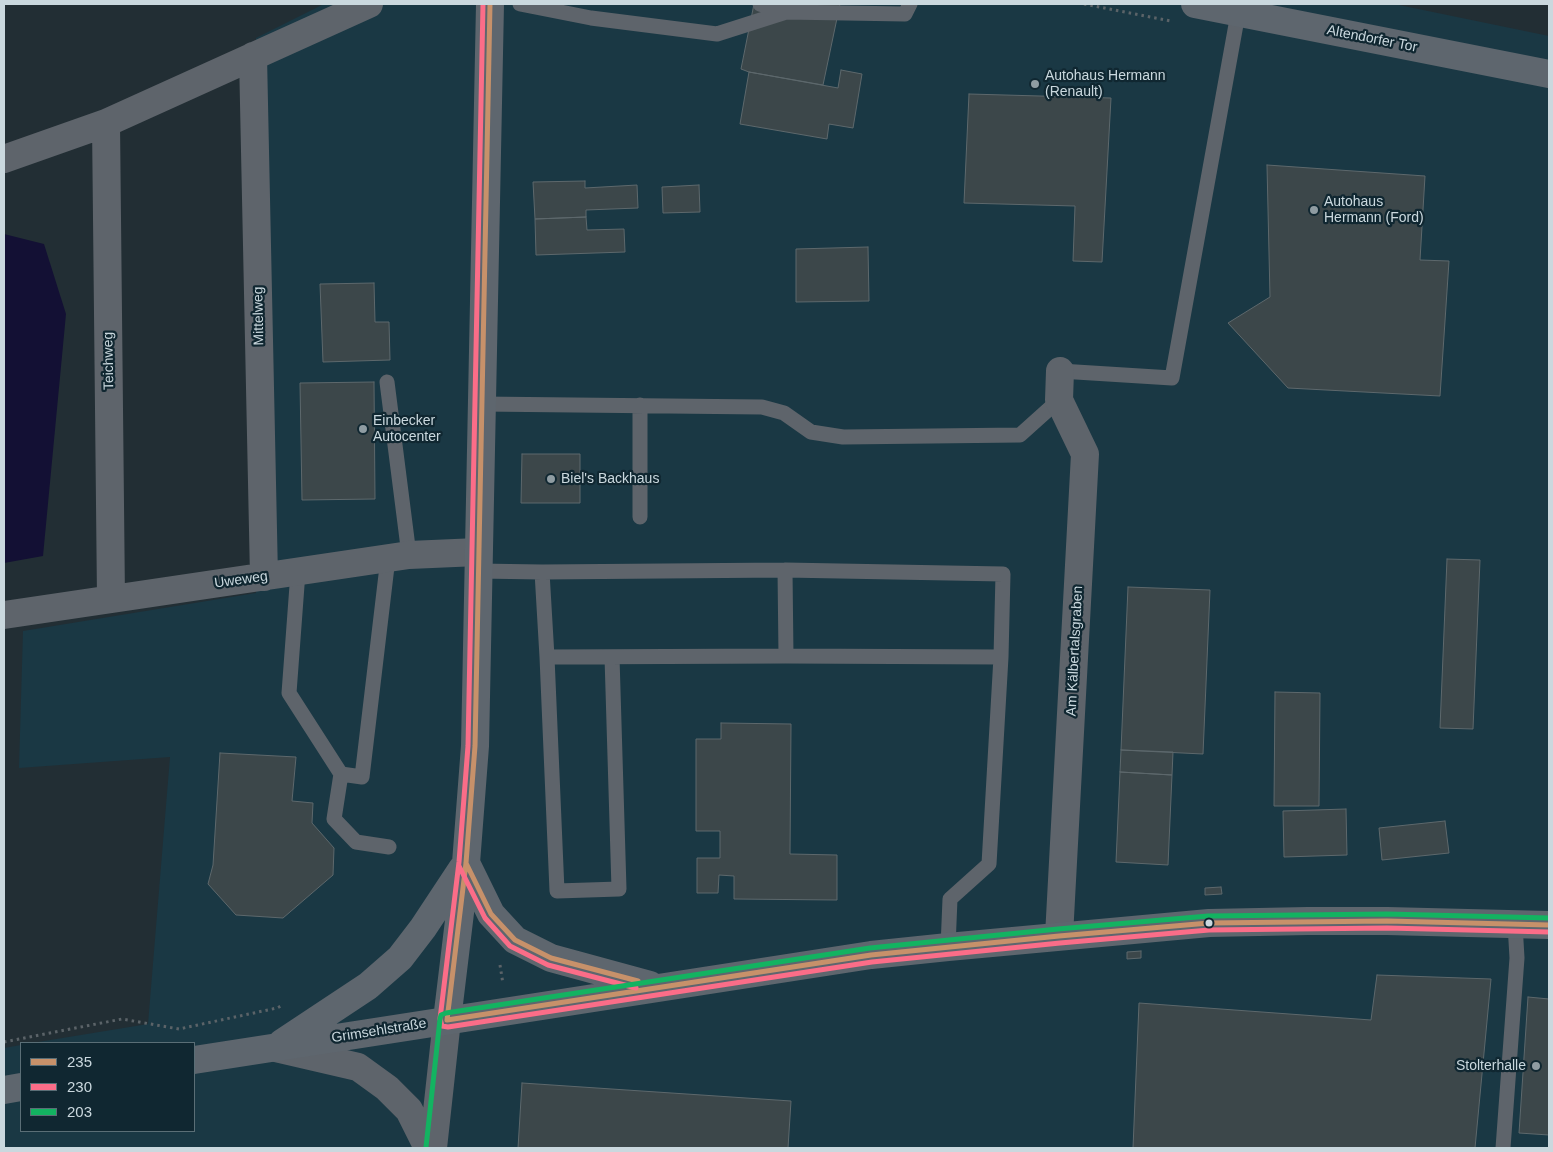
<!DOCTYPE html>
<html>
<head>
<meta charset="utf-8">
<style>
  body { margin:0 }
  #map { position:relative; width:1553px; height:1152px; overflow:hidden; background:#222e34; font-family:Helvetica,sans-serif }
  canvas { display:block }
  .frame { position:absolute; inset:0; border:5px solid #cad8de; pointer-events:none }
  .legend { position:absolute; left:20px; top:1042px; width:175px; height:90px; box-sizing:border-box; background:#102731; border:1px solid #5a6e76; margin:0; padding:6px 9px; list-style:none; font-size:15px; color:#cad8de }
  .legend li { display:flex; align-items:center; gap:10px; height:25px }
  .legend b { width:25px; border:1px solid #5a6e76 }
</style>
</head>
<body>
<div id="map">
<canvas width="1553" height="1152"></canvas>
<div class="frame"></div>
<ul class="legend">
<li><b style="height:6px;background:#c7916a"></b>235</li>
<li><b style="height:6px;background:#fb6d88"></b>230</li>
<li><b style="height:6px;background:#13b361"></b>203</li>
</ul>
</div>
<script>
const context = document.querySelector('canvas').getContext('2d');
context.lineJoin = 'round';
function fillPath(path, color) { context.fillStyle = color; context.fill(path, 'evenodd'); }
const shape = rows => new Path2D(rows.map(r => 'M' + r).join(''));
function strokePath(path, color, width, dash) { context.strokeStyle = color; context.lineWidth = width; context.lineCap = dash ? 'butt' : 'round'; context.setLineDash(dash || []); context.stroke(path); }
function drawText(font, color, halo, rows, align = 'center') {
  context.font = font + ' Helvetica,sans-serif'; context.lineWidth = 4.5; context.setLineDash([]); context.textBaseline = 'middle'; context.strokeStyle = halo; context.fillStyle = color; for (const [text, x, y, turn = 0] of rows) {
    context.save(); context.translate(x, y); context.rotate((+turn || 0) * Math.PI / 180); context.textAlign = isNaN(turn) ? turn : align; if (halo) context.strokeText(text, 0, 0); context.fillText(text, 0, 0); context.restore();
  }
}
const built = shape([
  [324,4,1394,4,1549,36,1549,1148,4,1148,4,1048,21,1045,21,1131,194,1131,194,1043,32,1043,148,1024,170,757,19,768,23,631,256,593,254,107,256,38]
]);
const water = shape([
  [4,234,44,244,66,314,43,556,4,563]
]);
const building = shape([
  [754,4,840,4,823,85,749,72,741,69,754,4],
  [841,70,862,74,853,128,829,124,827,139,740,124,749,72,838,88,841,70],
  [969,94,1111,98,1102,262,1073,261,1075,206,964,203,969,94],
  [1267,165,1425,176,1420,260,1449,261,1440,396,1288,388,1228,323,1270,297,1267,165],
  [585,181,585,188,637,185,638,208,586,210,586,217,535,219,533,182,585,181],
  [699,185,700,212,663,213,662,187,699,185],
  [586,217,587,230,624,229,625,252,536,255,535,219,586,217],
  [868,247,869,301,796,302,796,249,868,247],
  [374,283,375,322,389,322,390,360,323,362,320,284,374,283],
  [374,382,375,499,302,500,300,383,374,382],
  [522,454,580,454,580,503,521,503,522,454],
  [1447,559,1480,560,1473,729,1440,728,1447,559],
  [1128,587,1210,590,1203,754,1121,750,1128,587],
  [1275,692,1320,693,1319,806,1274,806,1275,692],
  [721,723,791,724,790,854,837,855,837,900,734,899,734,876,719,875,718,893,697,893,697,858,720,858,720,831,696,831,696,739,721,739,721,723],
  [1121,750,1173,752,1172,775,1120,772,1121,750],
  [220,753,296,757,292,801,313,803,312,823,334,848,333,875,283,918,236,915,208,884,213,865,220,753],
  [1120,772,1172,775,1168,865,1116,862,1120,772],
  [1346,809,1347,855,1284,857,1283,811,1346,809],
  [1445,821,1449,853,1382,860,1379,828,1445,821],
  [1221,887,1222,894,1205,895,1205,888,1221,887],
  [1141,951,1141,958,1127,959,1127,952,1141,951],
  [1377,975,1491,979,1475,1148,1133,1148,1139,1003,1371,1020,1377,975],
  [1528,997,1549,999,1549,1135,1519,1133,1528,997],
  [522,1083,791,1101,788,1148,518,1148,522,1083]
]);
const path = shape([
  [1084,4,1171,21],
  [500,965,503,984],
  [4,1042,122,1019,179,1029,277,1008,283,1005]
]);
const service = shape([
  [520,4,591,18,717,34,786,12],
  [760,4,786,12,905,14,910,4],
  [1060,371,1172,378,1239,8],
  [387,382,409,555],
  [481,404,762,407,784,413,811,432,843,437,1020,435,1059,400],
  [640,517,640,405],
  [785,570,786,656],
  [478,571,542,572,547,657,786,656,1001,657,989,864,950,899,948,947],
  [298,572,289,693,341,774,362,777,388,558],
  [542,572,785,570,1003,574,1001,657],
  [547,657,557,891,619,889,612,657],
  [341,774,334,819,356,842,389,847],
  [1503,1148,1517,958,1515,924]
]);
const minor = shape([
  [253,56,264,577],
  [106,123,111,599],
  [4,159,106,123,369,4],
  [4,615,409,555,478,552],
  [1059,936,1085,454,1059,400,1060,371],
  [276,1048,358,1067,387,1088,409,1110,428,1148],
  [433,1148,447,1020]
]);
const secondary = shape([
  [1195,4,1549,74],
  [466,863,491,914,515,940,551,958,650,985],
  [447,1020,466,863,475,746,490,4],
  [282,1043,368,986,400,958,423,928,462,869],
  [194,1060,871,955,948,947,1209,923,1308,921,1387,921,1549,925],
  [4,1090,21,1087]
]);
const bus1 = shape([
  [490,4,475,746,466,863,447,1020,871,955,1059,936,1209,923,1387,921,1549,925],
  [466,863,491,914,515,940,551,958,638,981]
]);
const bus2 = shape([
  [483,4,468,746,459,862,440,1019,442,1026,448,1027,872,962,1060,943,1209,930,1387,928,1549,932],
  [459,866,485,918,510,946,548,965,636,988]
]);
const bus3 = shape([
  [426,1147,440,1019,441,1015,446,1013,870,948,1058,929,1208,916,1387,914,1549,918]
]);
const markers = [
  [1035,84,5,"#8f9ca2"],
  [1314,210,5,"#8f9ca2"],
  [363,429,5,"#8f9ca2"],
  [551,479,5,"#8f9ca2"],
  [1209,923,4.5,"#cad8de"],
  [1536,1066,5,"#8f9ca2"]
];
const streetNames = [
  ["Altendorfer Tor",1372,39,11],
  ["Mittelweg",259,316,-91],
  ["Teichweg",109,361,-91],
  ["Uweweg",241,580,-8],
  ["Am Kälbertalsgraben",1075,651,-87],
  ["Grimsehlstraße",379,1031,-9]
];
const poiNames = [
  ["Autohaus Hermann",1045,76],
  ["(Renault)",1045,92],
  ["Autohaus",1324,202],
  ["Hermann (Ford)",1324,218],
  ["Einbecker",373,421],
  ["Autocenter",373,437],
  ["Biel's Backhaus",561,479],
  ["Stolterhalle",1526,1066,"right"]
];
fillPath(built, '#1a3844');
fillPath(water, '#131034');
fillPath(building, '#3c474a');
strokePath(building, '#5d686c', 1);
strokePath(path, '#5b6368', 3, [2.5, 4]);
strokePath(service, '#5e646b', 15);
strokePath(minor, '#5e646b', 28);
strokePath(secondary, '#5e666e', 28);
strokePath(bus1, '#c7916a', 5);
strokePath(bus2, '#fb6d88', 5);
strokePath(bus3, '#13b361', 5);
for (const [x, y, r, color] of markers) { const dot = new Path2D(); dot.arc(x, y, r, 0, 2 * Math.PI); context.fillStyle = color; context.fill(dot); strokePath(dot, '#102731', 2); }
drawText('14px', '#cad8de', '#102731', streetNames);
drawText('14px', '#cad8de', '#102731', poiNames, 'left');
</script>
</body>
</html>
